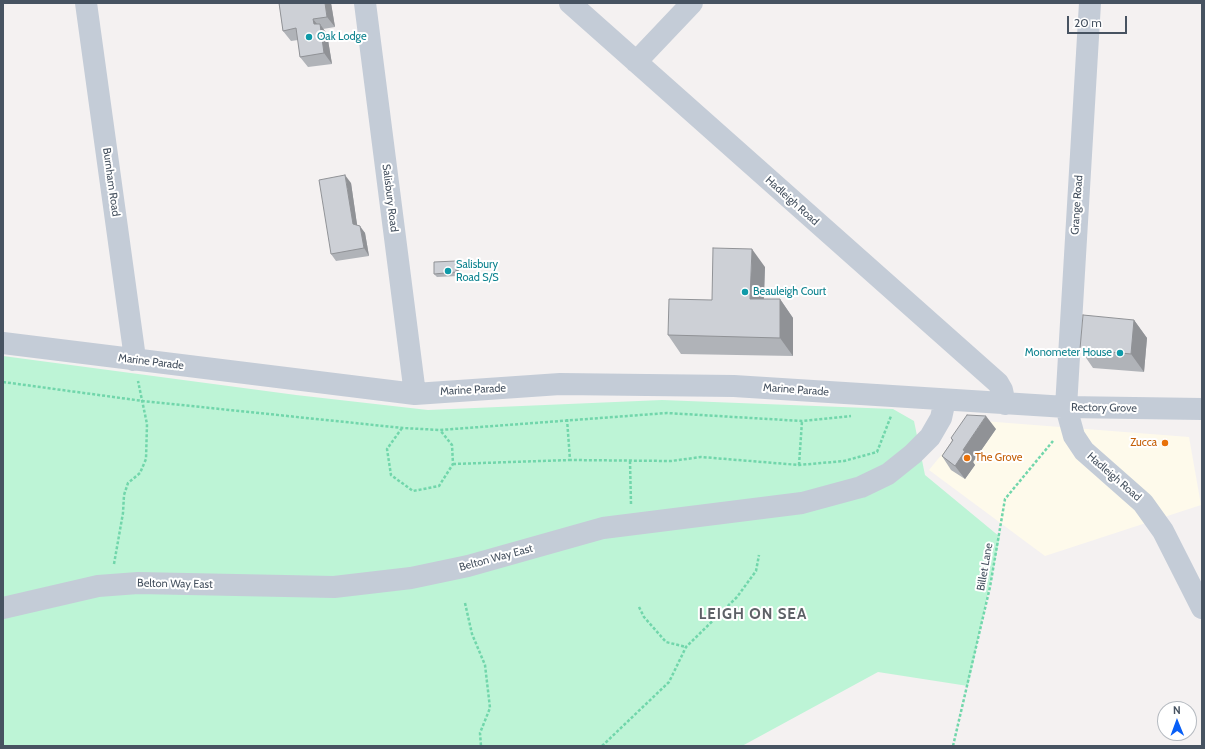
<!DOCTYPE html>
<html>
<head>
<meta charset="utf-8">
<style>
  body { margin:0 }
  #map { position:relative; width:1205px; height:749px; overflow:hidden; background:#f4f1f1; font-family:Cabin,sans-serif }
  canvas { display:block }
  .frame { position:absolute; inset:0; border:4px solid #475361; pointer-events:none }
  .north { position:absolute; left:1157px; top:701px; width:40px; height:40px; box-sizing:border-box; background:#fff; border:1px solid #b5bac0; border-radius:50%; rotate:359deg; font-size:11px; font-weight:700; line-height:16px; text-align:center; color:#475361 }
  .north::after { content:''; display:block; margin:auto; width:14px; height:18px; background:#085ff7; clip-path:polygon(50% 0,100% 100%,50% 72%,0 100%) }
  .scale { position:absolute; left:1067px; top:16px; width:60px; height:18px; box-sizing:border-box; border:2px solid #475361; border-top:0; padding-left:5px; font-size:12px; line-height:14px; white-space:nowrap; color:#475361; -webkit-text-stroke:3px #fff; paint-order:stroke }
</style>
</head>
<body>
<div id="map">
<canvas width="1205" height="749"></canvas>
<div class="frame"></div>
<div class="north">N</div>
<div class="scale">20 m</div>
</div>
<script>
const context = document.querySelector('canvas').getContext('2d');
context.lineJoin = 'round';
function fillPath(path, color) { context.fillStyle = color; context.fill(path, 'evenodd'); }
const shape = rows => new Path2D(rows.map(r => 'M' + r).join(''));
function strokePath(path, color, width, dash) { context.strokeStyle = color; context.lineWidth = width; context.lineCap = dash ? 'butt' : 'round'; context.setLineDash(dash || []); context.stroke(path); }
function drawText(font, color, halo, rows, align = 'center') {
  context.font = font + ' Cabin,sans-serif'; context.lineWidth = 4; context.setLineDash([]); context.textBaseline = 'middle'; context.strokeStyle = halo; context.fillStyle = color; for (const [text, x, y, turn = 0] of rows) {
    context.save(); context.translate(x, y); context.rotate((+turn || 0) * Math.PI / 180); context.textAlign = isNaN(turn) ? turn : align; if (halo) context.strokeText(text, 0, 0); context.fillText(text, 0, 0); context.restore();
  }
}
const commercial = shape([
  [970,420,1189,437,1201,505,1045,556,929,470]
]);
const green = shape([
  [3,356,296,395,428,410,662,400,893,409,914,421,925,475,1000,537,968,686,878,672,742,746,3,746]
]);
const path = shape([
  [3,382,143,401,403,428,440,430,667,413,802,421,851,416],
  [567,419,570,460,671,461,701,457,799,465,844,461,877,452,891,416],
  [402,428,387,449,391,475,413,491,439,486,453,464,452,445,440,430],
  [630,461,631,504],
  [453,464,570,460],
  [799,465,802,421],
  [114,564,123,513,124,495,128,483,140,473,146,459,147,424,138,381],
  [465,603,472,634,485,665,490,708,480,733,481,746],
  [639,607,644,617,666,642,686,647],
  [602,746,669,682,686,647,737,597,756,571,759,555],
  [953,746,990,587,1005,499,1053,441]
]);
const minor = shape([
  [86,3,134,351,133,360],
  [365,3,415,394],
  [570,3,998,383,1002,390,1005,404],
  [1090,3,1066,407,1074,436,1084,451,1143,503,1163,531,1202,608],
  [636,62,692,3],
  [3,343,415,394,560,384,734,386,1066,407,1202,409],
  [3,608,98,586,138,583,334,587,411,578,468,566,603,528,802,503,861,487,888,474,913,454,930,437,941,418,945,400]
]);
const wall = shape([
  [279,3,331,3,335,27,323,29,327,34,332,64,308,67,300,57,298,40,291,41,283,31],
  [351,183,357,225,365,233,369,256,336,261,331,254],
  [458,264,459,276,437,277,434,274],
  [765,267,764,299,780,299,793,318,793,356,681,354,668,335,712,300],
  [1134,320,1147,338,1144,372,1093,368,1080,349],
  [996,429,973,462,975,465,965,479,951,470,942,456,952,441,951,438]
]);
const shadedWall = shape([
  [325,3,331,3,335,27,327,17],
  [313,19,321,29,320,24,327,34,332,64,324,53,314,24],
  [345,175,351,183,358,231,353,224],
  [360,226,365,233,369,256,364,248],
  [752,249,765,267,763,317,750,299],
  [456,261,458,264,459,276,456,272],
  [780,299,793,318,793,356,780,338],
  [1134,320,1147,338,1144,372,1131,354],
  [986,416,996,429,973,462,975,465,965,479,955,466,963,450]
]);
const building = shape([
  [279,3,325,3,327,17,313,19,314,24,320,24,324,53,300,57,296,28,283,31,279,3],
  [345,175,353,224,360,226,364,248,331,254,319,180,345,175],
  [713,248,752,249,750,299,780,299,780,338,668,335,669,299,712,300,713,248],
  [456,261,456,272,434,274,434,262,456,261],
  [1083,315,1134,320,1131,354,1080,349,1083,315],
  [967,415,986,416,963,450,965,451,955,466,942,456,953,440,951,438,967,415]
]);
const markers = [
  [309,37,4,"#0f9aa8"],
  [448,271,4,"#0f9aa8"],
  [745,292,4,"#0f9aa8"],
  [1120,353,4,"#0f9aa8"],
  [1165,443,4,"#e8710a"],
  [967,458,4,"#e8710a"]
];
const cultureNames = [
  ["Oak Lodge",317,37],
  ["Salisbury",456,265],
  ["Road S/S",456,278],
  ["Beauleigh Court",753,292],
  ["Monometer House",1112,353,"right"]
];
const streetNames = [
  ["Burnham Road",111,182,82],
  ["Salisbury Road",390,198,83],
  ["Hadleigh Road",792,201,42],
  ["Grange Road",1077,205,-86],
  ["Marine Parade",151,362,7],
  ["Marine Parade",473,390,-3],
  ["Marine Parade",796,390,4],
  ["Rectory Grove",1104,408,1],
  ["Hadleigh Road",1114,477,41],
  ["Belton Way East",496,558,-15],
  ["Billet Lane",985,567,-80],
  ["Belton Way East",175,584,1]
];
const foodNames = [
  ["Zucca",1157,443],
  ["The Grove",975,458,"left"]
];
const districtNames = [
  ["LEIGH ON SEA",753,615]
];
fillPath(commercial, '#fefaeb');
fillPath(green, '#bdf4d6');
strokePath(path, '#71d6ab', 2.5, [3, 2]);
strokePath(minor, '#c4ccd7', 22);
fillPath(wall, '#b0b3b8');
fillPath(shadedWall, '#909296');
fillPath(building, '#cdd0d6');
strokePath(building, '#909296', 1);
for (const [x, y, r, color] of markers) { const dot = new Path2D(); dot.arc(x, y, r, 0, 2 * Math.PI); context.fillStyle = color; context.fill(dot); strokePath(dot, '#fff', 1.5); }
drawText('11px', '#0d838f', '#fff', cultureNames, 'left');
drawText('11px', '#475361', '#fff', streetNames);
drawText('11px', '#c56008', '#fff', foodNames, 'right');
context.letterSpacing = '1px';
drawText('bold 15px', '#5d6167', '#fff', districtNames);
context.letterSpacing = '0px';
</script>
</body>
</html>
